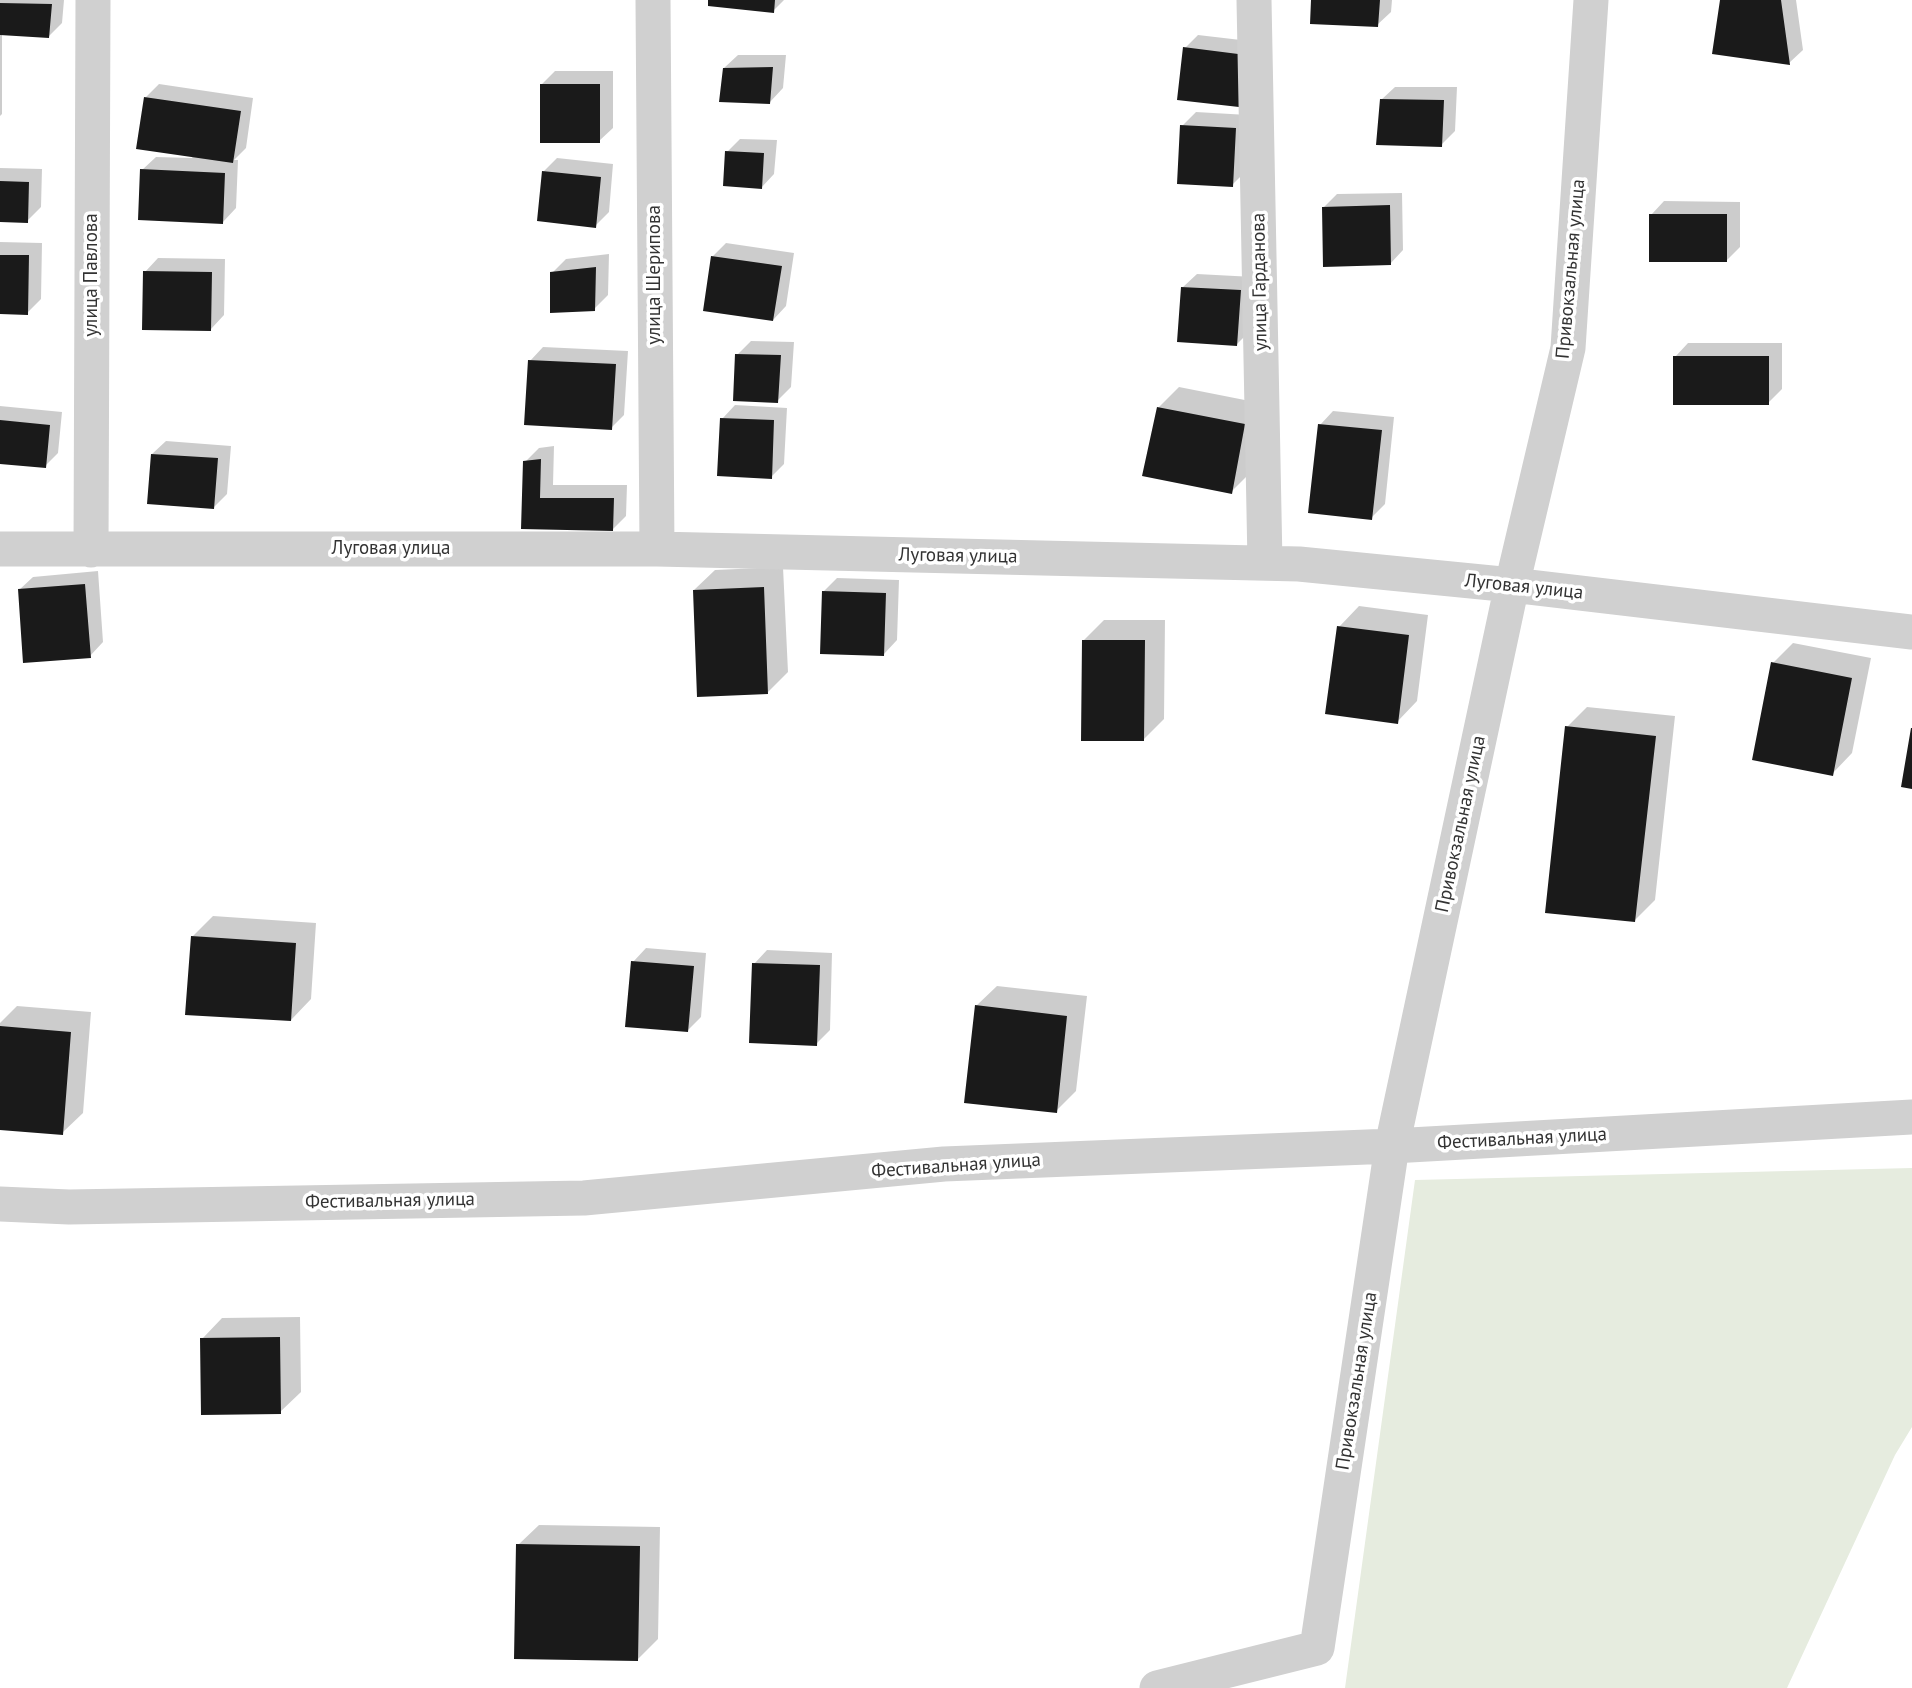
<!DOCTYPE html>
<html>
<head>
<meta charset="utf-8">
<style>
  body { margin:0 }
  canvas { display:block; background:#fff }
</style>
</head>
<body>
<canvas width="1912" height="1688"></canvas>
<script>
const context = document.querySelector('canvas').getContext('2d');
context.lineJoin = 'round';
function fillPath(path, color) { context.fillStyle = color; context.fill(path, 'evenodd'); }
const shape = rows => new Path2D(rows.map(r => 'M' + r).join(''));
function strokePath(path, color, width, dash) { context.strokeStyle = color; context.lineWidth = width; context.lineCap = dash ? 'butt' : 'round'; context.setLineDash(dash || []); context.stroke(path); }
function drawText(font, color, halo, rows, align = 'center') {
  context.font = font + ' "PT Sans",sans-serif'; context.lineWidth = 7; context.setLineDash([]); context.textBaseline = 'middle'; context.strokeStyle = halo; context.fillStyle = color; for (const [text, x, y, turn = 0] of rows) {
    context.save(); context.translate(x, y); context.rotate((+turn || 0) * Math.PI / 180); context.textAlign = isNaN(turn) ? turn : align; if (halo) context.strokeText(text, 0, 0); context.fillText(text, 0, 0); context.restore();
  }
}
const green = shape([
  [1912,1168,1912,1427,1895,1455,1787,1688,1345,1688,1415,1180]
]);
const shadow = shape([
  [0,0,64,0,62,23,49,36,2,34,2,114,0,116],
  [710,0,784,0,773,11],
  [1313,0,1392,0,1391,12,1377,25],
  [1721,0,1796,0,1803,50,1789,63],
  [1198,35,1258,42,1251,92,1185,48],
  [738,55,786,55,783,88,770,102,724,68],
  [555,71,613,71,613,128,599,141,542,84],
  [159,84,253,98,246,148,234,160,238,160,236,208,223,222,142,170,156,157,192,158,193,156,145,98],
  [1395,87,1457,87,1455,131,1441,145,1381,100],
  [1196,112,1248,115,1245,172,1232,185,1182,126],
  [740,139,777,140,774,174,761,188,727,152],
  [557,158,613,164,609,212,595,226,543,172],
  [0,168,42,169,41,207,27,221,0,220],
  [1402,193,1403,250,1390,264,1323,208,1337,194],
  [1664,201,1740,202,1740,247,1726,261,1651,215],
  [0,242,42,243,41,299,27,313,0,312],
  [726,243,794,253,786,306,773,320,712,257],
  [609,254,608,295,594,309,552,273,566,259],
  [158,258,225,259,224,315,211,329,145,272],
  [1197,274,1254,277,1250,331,1237,344,1183,287],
  [751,341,794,342,791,387,777,401,737,355],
  [1688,343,1782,343,1782,389,1768,403,1675,357],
  [543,347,628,351,624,415,611,428,530,361],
  [1179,387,1265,404,1252,471,1231,492,1158,408],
  [735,405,787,408,784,464,771,477,722,419],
  [0,406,62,412,58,453,45,466,0,462],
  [1333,411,1394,417,1385,504,1371,518,1320,425],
  [166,441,231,446,227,494,214,507,152,454],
  [554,446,553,485,627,485,626,516,612,530,523,527,525,462,539,448],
  [783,567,788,672,767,693,694,590,715,570],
  [98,571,103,642,90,656,19,590,33,577],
  [837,578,899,580,897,640,884,654,823,592],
  [1359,606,1428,615,1417,701,1397,722,1339,627],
  [1104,620,1165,620,1164,719,1143,740,1084,640],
  [1793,643,1871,658,1852,753,1832,774,1773,663],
  [1587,707,1675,716,1655,900,1635,920,1567,727],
  [213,916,316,923,311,999,291,1020,192,937],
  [646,948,706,953,701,1017,688,1030,633,962],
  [767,950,832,953,830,1030,816,1044,754,964],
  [997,986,1087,996,1076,1091,1056,1111,976,1006],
  [17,1006,91,1012,83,1113,62,1133,0,1128,0,1023],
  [300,1317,301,1392,280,1412,202,1339,222,1318],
  [539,1525,660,1527,658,1639,638,1659,518,1545]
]);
const building = shape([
  [708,0,775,0,774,13,708,6],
  [1311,0,1380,0,1378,27,1310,24],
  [1720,0,1781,0,1790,65,1712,54],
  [0,3,52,4,49,38,0,35],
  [1183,47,1246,55,1239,107,1177,100],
  [773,67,770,104,719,102,723,68],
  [540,84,600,84,600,143,540,143],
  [144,97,241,111,233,163,136,149],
  [1380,99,1444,100,1442,147,1376,145],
  [1180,125,1236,128,1233,187,1177,184],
  [725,151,764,153,762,189,723,186],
  [140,169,225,173,223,224,138,220],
  [542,171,601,177,596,228,537,221],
  [0,181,29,182,28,223,0,222],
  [1390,205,1391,265,1323,267,1322,207],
  [1649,214,1727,214,1727,262,1649,262],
  [0,255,29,255,28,315,0,314],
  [711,256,782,266,773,321,703,311],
  [596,267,595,311,550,313,550,272],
  [143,271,212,272,211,331,142,330],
  [1181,287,1241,290,1237,346,1177,342],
  [735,354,781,355,778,403,733,401],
  [1673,356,1769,356,1769,405,1673,405],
  [528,360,616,364,612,430,524,425],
  [1157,407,1245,424,1232,494,1142,476],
  [720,418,774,420,772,479,717,476],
  [0,420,50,425,46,468,0,464],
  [1318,424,1382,430,1372,520,1308,513],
  [151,454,218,458,214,509,147,504],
  [541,459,540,498,614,498,613,531,521,529,523,461],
  [85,584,91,658,23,663,18,589],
  [764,587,768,694,697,697,693,590],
  [822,591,886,593,884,656,820,654],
  [1337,626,1409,635,1398,724,1325,714],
  [1082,640,1145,640,1144,741,1081,741],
  [1771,662,1852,678,1833,776,1752,760],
  [1565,726,1656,736,1635,922,1545,913],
  [1911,728,1912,728,1912,789,1901,787],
  [191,936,296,943,291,1021,185,1015],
  [631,961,694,966,688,1032,625,1027],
  [752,963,820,965,817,1046,749,1043],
  [975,1005,1067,1016,1057,1113,964,1103],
  [0,1026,71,1032,63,1135,0,1130],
  [280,1337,281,1414,201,1415,200,1338],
  [516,1544,640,1546,638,1661,514,1659]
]);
const street = shape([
  [653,0,657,549],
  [1254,0,1265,563],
  [0,549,657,549,1299,564,1512,585,1912,632],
  [91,550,93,0],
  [0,1204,69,1207,584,1198,944,1164,1392,1146,1912,1117],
  [1157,1688,1317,1648,1392,1146,1512,585,1568,348,1591,0]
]);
const streetNames = [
  ["Привокзальная улица",1571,269,-85],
  ["улица Павлова",92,275,-90],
  ["улица Шерипова",655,275,-90],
  ["улица Гарданова",1260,282,-91],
  ["Луговая улица",391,549],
  ["Луговая улица",958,556,1],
  ["Луговая улица",1524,587,6],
  ["Привокзальная улица",1461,824,-78],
  ["Фестивальная улица",1522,1139,-3],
  ["Фестивальная улица",956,1166,-4],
  ["Фестивальная улица",390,1201,-1],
  ["Привокзальная улица",1357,1381,-81]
];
fillPath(green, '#e6ecdf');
fillPath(shadow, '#0003');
fillPath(building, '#1a1a1a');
strokePath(street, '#d0d0d0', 35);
drawText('19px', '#333', '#fff', streetNames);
</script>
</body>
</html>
